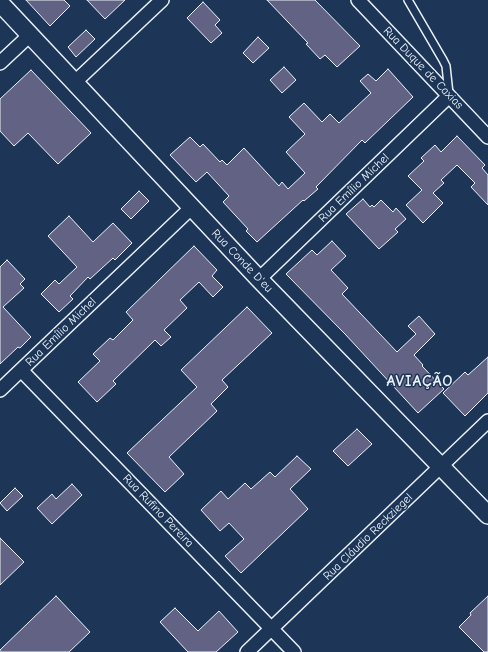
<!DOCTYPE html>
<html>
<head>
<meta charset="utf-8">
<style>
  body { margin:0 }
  canvas { display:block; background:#1d3557 }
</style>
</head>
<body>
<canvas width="488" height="652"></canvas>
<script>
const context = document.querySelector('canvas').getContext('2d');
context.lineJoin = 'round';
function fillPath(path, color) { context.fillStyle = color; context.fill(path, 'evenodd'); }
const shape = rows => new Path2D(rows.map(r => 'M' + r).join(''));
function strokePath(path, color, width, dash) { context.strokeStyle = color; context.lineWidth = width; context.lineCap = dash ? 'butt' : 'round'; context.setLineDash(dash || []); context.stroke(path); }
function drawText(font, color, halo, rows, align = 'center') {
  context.font = font + ' "Comic Neue",sans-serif'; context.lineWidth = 3; context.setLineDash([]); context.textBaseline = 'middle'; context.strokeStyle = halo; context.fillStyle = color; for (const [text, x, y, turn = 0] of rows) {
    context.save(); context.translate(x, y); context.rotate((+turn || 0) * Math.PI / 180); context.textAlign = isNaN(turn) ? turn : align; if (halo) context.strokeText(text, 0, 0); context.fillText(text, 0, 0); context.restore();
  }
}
const building = shape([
  [26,0,64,0,70,6,50,26,26,0],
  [87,0,125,0,105,19,87,0],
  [267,0,315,0,360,46,337,67,325,55,320,59,306,44,308,43,267,0],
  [203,2,220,20,215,25,222,33,211,43,187,18,203,2],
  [86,30,95,39,76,57,68,47,86,30],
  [258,37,269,48,253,63,243,53,258,37],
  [284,67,296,80,282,93,270,80,284,67],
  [388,69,413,97,365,143,362,140,316,187,318,189,304,201,303,200,257,242,246,231,248,229,223,202,229,196,207,172,196,182,170,155,190,137,200,147,203,144,220,162,222,160,227,165,244,148,279,186,282,182,288,189,305,173,286,152,305,134,289,117,304,103,322,122,330,114,339,123,371,93,360,81,368,74,376,81,388,69],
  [31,70,91,133,58,164,28,133,14,146,0,131,0,99,31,70],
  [457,136,485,165,482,168,488,175,488,205,471,187,475,183,457,165,441,180,444,183,433,193,443,203,423,223,406,205,422,190,408,176,424,161,421,158,435,145,441,152,457,136],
  [139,191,149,201,131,219,121,209,139,191],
  [363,199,370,207,372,205,374,207,381,200,393,212,396,208,406,219,395,229,398,232,379,249,346,214,363,199],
  [69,216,93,242,113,223,132,243,115,260,113,258,90,279,88,277,70,296,73,299,59,312,41,294,55,280,59,284,77,267,48,236,69,216],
  [332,241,346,256,331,270,348,288,342,294,397,352,416,334,408,326,419,316,435,334,414,355,423,365,422,366,444,389,418,413,345,334,286,274,312,250,317,255,332,241],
  [194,246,217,270,212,276,223,287,213,297,199,282,180,300,187,308,164,330,171,337,161,346,155,340,113,381,116,384,97,402,78,382,100,361,93,354,110,338,113,340,133,320,126,312,194,246],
  [7,260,25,279,20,284,24,288,3,307,31,337,20,348,18,347,0,364,0,267,7,260],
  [247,307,272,333,222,380,228,387,211,404,217,411,169,457,184,474,165,492,127,453,197,387,181,370,247,307],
  [488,357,488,393,465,416,443,393,465,372,468,375,488,357],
  [357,429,372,444,348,466,333,451,357,429],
  [297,456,311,469,290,489,308,509,241,573,225,556,244,539,229,523,220,531,201,510,221,491,228,499,245,483,251,489,270,472,275,477,297,456],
  [72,484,82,495,52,524,37,508,52,494,56,499,72,484],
  [15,488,23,496,7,511,0,503,15,488],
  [0,538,24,562,0,585,0,538],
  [56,596,90,632,69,652,0,652,0,650,56,596],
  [488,596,488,652,484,652,459,627,471,615,470,613,488,596],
  [175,608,198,631,219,611,238,632,216,652,188,652,160,622,175,608]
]);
const service = shape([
  [408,0,443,60,446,66,449,94]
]);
const minor = shape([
  [358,0,488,137],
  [0,63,31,34],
  [75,82,162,0],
  [259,279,449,96],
  [21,370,294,652],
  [0,390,191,208],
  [247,652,488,421]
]);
const tertiary = shape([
  [0,3,259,279,488,515]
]);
const streetNames = [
  ["Rua Duque de Caxias",423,68,46],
  ["Rua Emílio Michel",354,188,-44],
  ["Rua Conde D'eu",242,261,46],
  ["Rua Emílio Michel",61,332,-44],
  ["Rua Rufino Pereira",158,511,46],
  ["Rua Cláudio Reckziegel",368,537,-44]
];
const districtNames = [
  ["AVIAÇÃO",420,381]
];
fillPath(building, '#626284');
strokePath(building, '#e8f1f8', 1);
strokePath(service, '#e8f1f8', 10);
strokePath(minor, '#e8f1f8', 16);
strokePath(tertiary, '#e8f1f8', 20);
strokePath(service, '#1d3557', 7);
strokePath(minor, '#1d3557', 13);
strokePath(tertiary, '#1d3557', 17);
drawText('12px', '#e8f1f8', '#1d3557', streetNames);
context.letterSpacing = '1px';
drawText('bold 16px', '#e8f1f8', '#1d3557', districtNames);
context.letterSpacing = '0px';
</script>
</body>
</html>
